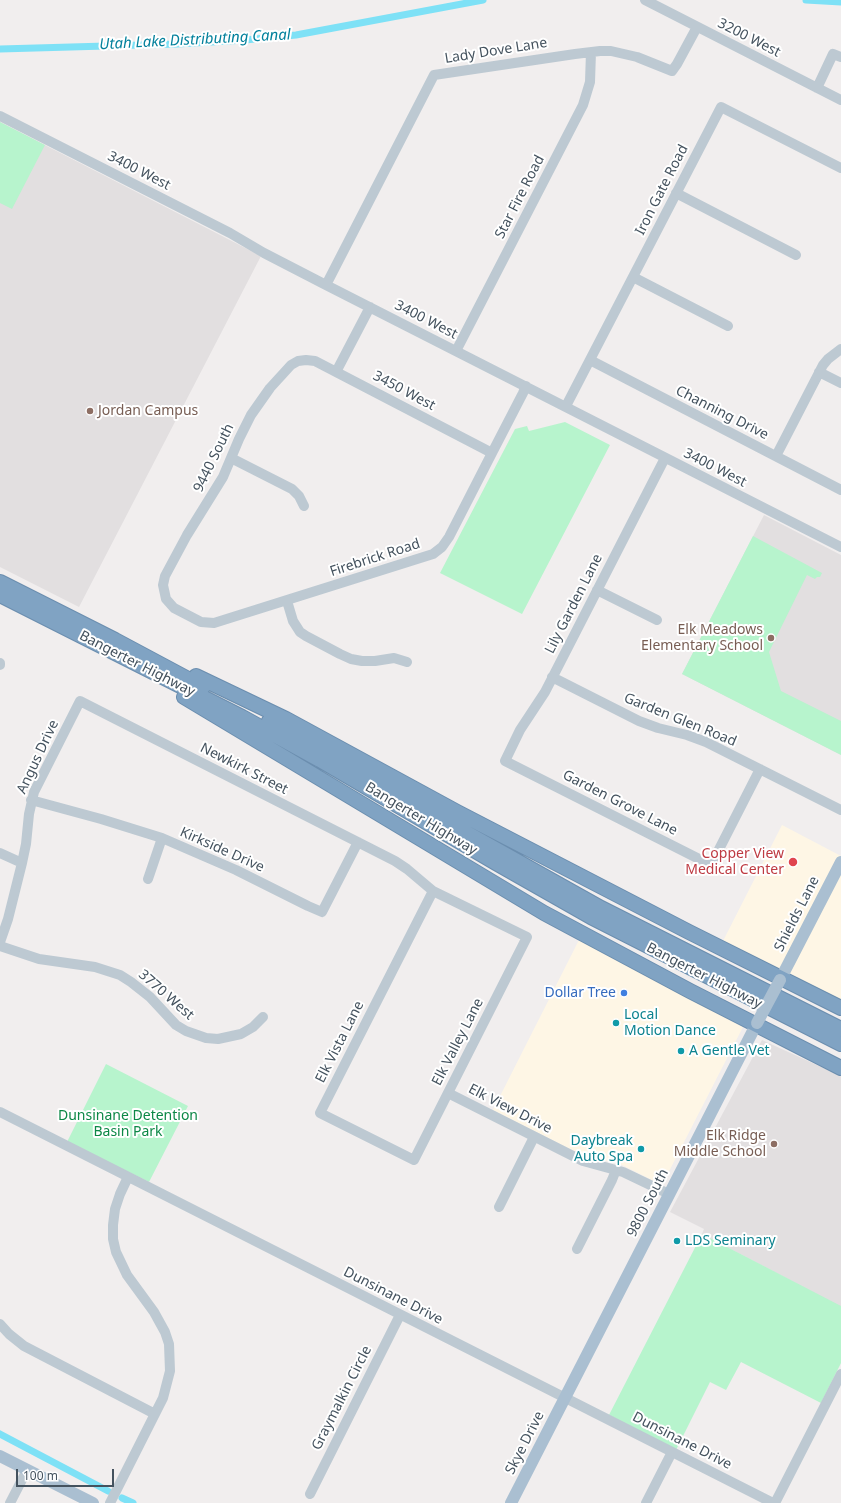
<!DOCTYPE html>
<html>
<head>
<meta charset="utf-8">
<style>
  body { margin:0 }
  #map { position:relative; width:841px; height:1503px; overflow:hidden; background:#f1eeee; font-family:"Noto Sans",sans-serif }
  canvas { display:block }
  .scale { position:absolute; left:16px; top:1469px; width:98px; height:18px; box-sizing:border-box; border:2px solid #44525e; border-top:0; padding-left:5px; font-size:12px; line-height:14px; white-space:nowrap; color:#44525e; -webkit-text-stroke:3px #fff; paint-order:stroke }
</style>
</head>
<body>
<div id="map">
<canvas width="841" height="1503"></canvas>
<div class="scale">100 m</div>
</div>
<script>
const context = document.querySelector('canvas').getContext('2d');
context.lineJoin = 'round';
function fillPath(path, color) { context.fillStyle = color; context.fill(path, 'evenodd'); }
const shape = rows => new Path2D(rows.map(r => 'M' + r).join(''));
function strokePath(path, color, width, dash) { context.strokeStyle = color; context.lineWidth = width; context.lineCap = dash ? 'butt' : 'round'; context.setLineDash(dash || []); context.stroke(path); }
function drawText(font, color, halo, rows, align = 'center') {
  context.font = font + ' "Noto Sans",sans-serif'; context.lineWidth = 4; context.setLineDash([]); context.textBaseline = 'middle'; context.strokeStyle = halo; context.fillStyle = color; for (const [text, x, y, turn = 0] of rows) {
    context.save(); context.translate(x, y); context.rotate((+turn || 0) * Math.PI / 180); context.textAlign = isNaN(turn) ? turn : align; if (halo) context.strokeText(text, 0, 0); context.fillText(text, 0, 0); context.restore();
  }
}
const commercial = shape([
  [782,825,841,856,841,1000,723,941],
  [579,940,743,1027,662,1185,620,1164,592,1158,570,1149,493,1110]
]);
const education = shape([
  [0,122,261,256,79,607,0,567],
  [764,515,841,555,841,755,682,674],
  [762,1040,841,1076,841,1307,702,1234,704,1229,670,1212]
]);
const green = shape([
  [0,122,45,145,12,209,0,203],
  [565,422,610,445,522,614,440,573,515,429,527,426,529,431],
  [753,536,822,573,820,577,817,577,815,579,807,575,769,652,781,691,841,721,841,755,682,674],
  [106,1064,188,1106,149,1182,67,1142],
  [702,1234,841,1306,841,1363,821,1403,741,1362,726,1390,710,1382,676,1450,609,1415]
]);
const canal = shape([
  [806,0,841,2],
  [0,49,177,44,245,40,296,35,483,0],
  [0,1434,108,1491],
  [122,1498,133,1503]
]);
const minor = shape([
  [645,0,841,100],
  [817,88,833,54,841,57],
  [0,116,230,233,264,253,326,285,841,547],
  [676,193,796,255],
  [633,277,728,326],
  [326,285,434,75,575,54,600,51,611,51,637,57,672,71,677,64,697,27],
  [456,351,583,105,590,82,591,52],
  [590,360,841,490],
  [336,372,370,307],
  [819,372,841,383],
  [566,406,721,107,841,168],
  [492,453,315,361,306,360,298,361,291,365,270,388,251,415,239,439,223,477,187,535,165,576,163,585,166,599,174,608,201,622,214,623,433,554,442,547,449,537,492,453,523,393,526,386],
  [776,456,823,365,828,359,841,349],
  [231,458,292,489,299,496,304,506],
  [665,458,545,692,520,730,505,761,711,865,760,769],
  [597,590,657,620],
  [287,601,293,621,300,632,306,636,340,654,351,659,362,661,375,661,394,658,407,662],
  [0,663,0,665],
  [552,677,639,721,658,728,687,735,706,742,841,810],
  [31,800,101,819,162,838,236,870,308,906,322,912,358,842],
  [0,853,22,863],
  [148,879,162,838],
  [0,942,8,919,22,863,26,844,29,814,34,792,80,701,395,861,407,869,433,891,527,937,414,1160,320,1113,433,891],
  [0,946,39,959,95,967,120,975,131,982,150,997,176,1025,186,1031,206,1038,218,1039,241,1034,253,1027,263,1017],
  [448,1093,573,1156,583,1161,623,1172,669,1194],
  [0,1112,773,1503],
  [499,1207,534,1137],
  [577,1249,612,1180,616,1170],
  [0,1324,9,1334,24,1346,155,1414],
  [310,1494,400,1315],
  [10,1503,27,1470],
  [110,1503,163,1398,170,1371,169,1344,165,1332,154,1312,127,1275,116,1252,113,1239,113,1225,115,1209,120,1194,128,1177],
  [646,1503,672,1452],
  [775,1503,841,1374]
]);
const major = shape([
  [780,980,841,862],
  [0,1456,93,1503],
  [511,1503,757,1023]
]);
const highway = shape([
  [0,582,115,640,203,687],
  [0,595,242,717,320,760,496,863,591,917,841,1044],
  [196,676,286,719,457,812,689,932,841,1008],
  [184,697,544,913,690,991,841,1068],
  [269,721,354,767,458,828,601,908,841,1029]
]);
const majorBridge = shape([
  [757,1023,780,980]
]);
const markers = [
  [90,411,4,"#8d6e63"],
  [771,638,4,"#8d6e63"],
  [793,862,5,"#e0444e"],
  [624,993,4,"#3f7fe0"],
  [616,1023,4,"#0f9aa8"],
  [681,1051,4,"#0f9aa8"],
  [774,1144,4,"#8d6e63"],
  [641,1149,4,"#0f9aa8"],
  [677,1241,4,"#0f9aa8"]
];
const streetNames = [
  ["3200 West",749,38,27],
  ["Lady Dove Lane",496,51,-9],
  ["3400 West",139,171,27],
  ["Iron Gate Road",662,190,-63],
  ["Star Fire Road",520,197,-63],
  ["3400 West",426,320,27],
  ["3450 West",404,391,28],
  ["Channing Drive",722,413,27],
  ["9440 South",214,458,-64],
  ["3400 West",715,468,27],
  ["Firebrick Road",375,558,-18],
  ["Lily Garden Lane",574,604,-63],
  ["Bangerter Highway",137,664,27],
  ["Garden Glen Road",680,720,22],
  ["Angus Drive",38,757,-65],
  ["Newkirk Street",244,769,27],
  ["Garden Grove Lane",620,803,27],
  ["Bangerter Highway",421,819,31],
  ["Kirkside Drive",222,850,24],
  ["Shields Lane",797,914,-63],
  ["Bangerter Highway",704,976,27],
  ["3770 West",166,995,41],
  ["Elk Vista Lane",340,1042,-63],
  ["Elk Valley Lane",458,1042,-63],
  ["Elk View Drive",510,1109,27],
  ["9800 South",648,1203,-63],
  ["Dunsinane Drive",393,1296,27],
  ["Graymalkin Circle",342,1398,-63],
  ["Dunsinane Drive",682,1441,27],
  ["Skye Drive",525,1443,-63]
];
const educationNames = [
  ["Jordan Campus",98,411,"left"],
  ["Elk Meadows",763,630],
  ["Elementary School",763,646],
  ["Elk Ridge",766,1136],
  ["Middle School",766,1152]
];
const healthNames = [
  ["Copper View",784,854],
  ["Medical Center",784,870]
];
const shopNames = [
  ["Dollar Tree",616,993]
];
const cultureNames = [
  ["Local",624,1015],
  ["Motion Dance",624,1031],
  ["A Gentle Vet",689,1051],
  ["Daybreak",633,1141,"right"],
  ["Auto Spa",633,1157,"right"],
  ["LDS Seminary",685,1241]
];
const parkNames = [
  ["Dunsinane Detention",128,1116],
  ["Basin Park",128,1132]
];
const waterNames = [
  ["Utah Lake Distributing Canal",195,40,-3]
];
fillPath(commercial, '#fef6e5');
fillPath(education, '#e2dfe0');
fillPath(green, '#b7f4cd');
strokePath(canal, '#7ee1f6', 7);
strokePath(highway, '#6b8eaf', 16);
strokePath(minor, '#bdc9d2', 10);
strokePath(major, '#aabfd1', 12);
strokePath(highway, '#80a3c3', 14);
strokePath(majorBridge, '#aabfd1', 12);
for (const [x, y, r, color] of markers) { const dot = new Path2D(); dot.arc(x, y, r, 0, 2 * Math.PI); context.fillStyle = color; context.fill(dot); strokePath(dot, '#fff', 1.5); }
drawText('14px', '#44525e', '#fff', streetNames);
drawText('14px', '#785e54', '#fff', educationNames, 'right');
drawText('14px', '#be3a42', '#fff', healthNames, 'right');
drawText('14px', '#366cbe', '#fff', shopNames, 'right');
drawText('14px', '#0d838f', '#fff', cultureNames, 'left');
drawText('14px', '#0c8846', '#fff', parkNames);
drawText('italic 15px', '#03819c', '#fff', waterNames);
</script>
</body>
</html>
